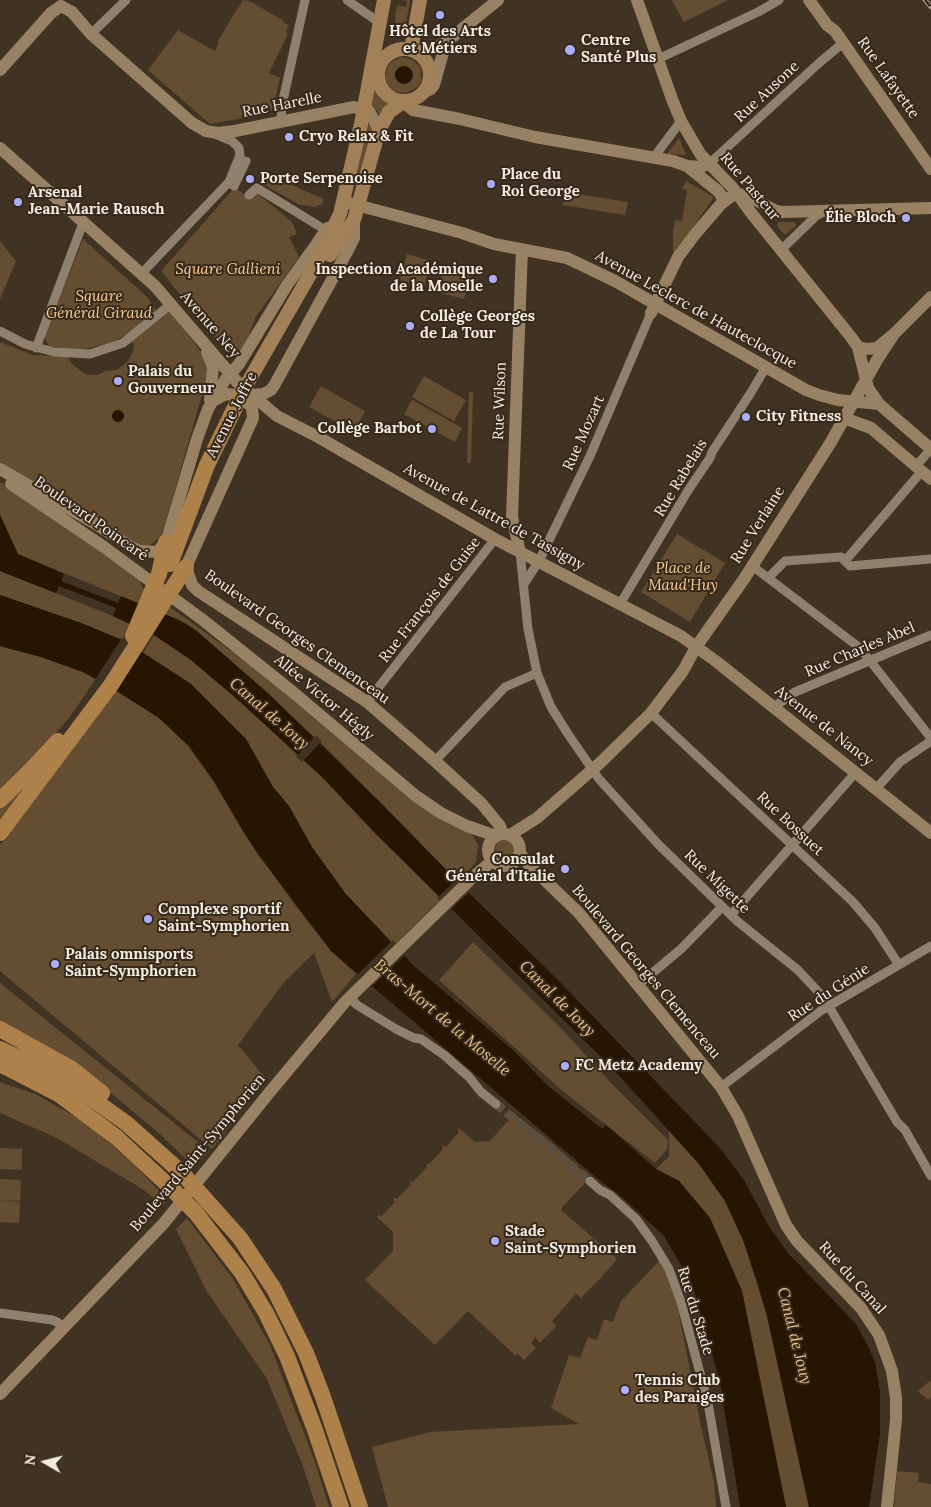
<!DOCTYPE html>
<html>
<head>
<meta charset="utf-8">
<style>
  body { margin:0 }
  #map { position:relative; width:931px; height:1507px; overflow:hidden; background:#403323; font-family:Lora,serif }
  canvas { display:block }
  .north { position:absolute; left:20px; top:1437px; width:50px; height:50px; -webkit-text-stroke:4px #362919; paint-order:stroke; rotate:278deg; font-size:14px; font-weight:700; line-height:20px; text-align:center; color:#f4ece2 }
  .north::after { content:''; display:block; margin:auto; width:18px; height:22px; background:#f4ece2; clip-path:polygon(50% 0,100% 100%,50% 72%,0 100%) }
</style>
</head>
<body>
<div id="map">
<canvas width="931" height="1507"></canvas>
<div class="north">N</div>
</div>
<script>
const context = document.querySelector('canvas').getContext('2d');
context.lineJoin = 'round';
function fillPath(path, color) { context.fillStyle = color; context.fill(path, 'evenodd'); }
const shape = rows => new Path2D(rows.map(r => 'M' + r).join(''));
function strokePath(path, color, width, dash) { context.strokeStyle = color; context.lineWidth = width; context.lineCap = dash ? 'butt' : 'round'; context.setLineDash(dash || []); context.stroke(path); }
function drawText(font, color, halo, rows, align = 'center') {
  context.font = font + ' Lora,serif'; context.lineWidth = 4; context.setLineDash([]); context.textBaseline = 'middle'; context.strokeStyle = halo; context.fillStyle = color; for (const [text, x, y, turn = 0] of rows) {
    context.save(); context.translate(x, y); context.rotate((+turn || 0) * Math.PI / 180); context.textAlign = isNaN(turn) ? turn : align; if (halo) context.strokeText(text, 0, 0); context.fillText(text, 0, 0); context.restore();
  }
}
const green = shape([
  [243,0,251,2,283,20,284,23,289,25,286,32,288,34,269,73,280,78,274,103,272,109,266,114,210,124,148,70,178,30,215,51,219,43,217,42],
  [402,0,410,0,405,30,396,29,395,14,397,5,406,7,407,1],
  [672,0,728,0,684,22],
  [400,57,412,59,421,68,421,81,418,87,407,93,396,92,391,89,385,79,387,68,390,63],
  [403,66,412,72,412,78,406,84,400,83,395,77,396,71],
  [375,87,380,97,389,103,380,117,376,109,370,104],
  [373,123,373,126,359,182,353,180,366,126],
  [679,138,686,155,667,154],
  [271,176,324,199,322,204,315,207,300,205,266,186,263,183],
  [686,181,712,196,713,199,673,255,673,232,675,220,682,221,687,190,682,188],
  [235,187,249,199,256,192,292,222,297,234,289,237,299,257,255,318,248,339,238,354,232,357,228,354,161,271],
  [565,192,628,202,625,215,563,205],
  [778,222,794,222,797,225,785,235,777,226],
  [83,239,147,297,156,310,138,326,123,337,110,343,85,349,64,349,50,346,46,342,45,336],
  [0,241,16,261,0,299],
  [407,254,431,261,424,286,400,280],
  [445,265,472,273,464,299,437,292],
  [170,312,173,313,203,355,206,361,207,377,164,528,160,537,147,548,0,470,0,342,32,355,68,357,72,364,84,373,89,375,98,375,105,371,117,370,121,367,128,361,133,352,134,342,132,344,131,340,167,313],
  [424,376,466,400,454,421,412,397],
  [321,386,365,411,354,432,309,407],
  [469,392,473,392,471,463,467,463],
  [412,400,462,428,455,442,404,414],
  [0,482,88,539,140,580,142,587,331,723,416,796,467,826,478,845,476,862,458,882,325,747,198,632,188,624,18,554,0,515],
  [677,534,725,563,690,622,641,592],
  [0,571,113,616,131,625,122,640,81,623,0,595],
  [154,635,191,660,237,699,322,777,375,833,442,898,394,945,345,893,312,847,289,806,273,787,246,739,191,684,143,653],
  [0,646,41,657,83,672,96,679,69,718,36,756,0,792],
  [115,690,159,718,188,746,213,781,243,831,295,905,331,951,356,974,332,1002,314,953,284,982,238,1045,266,1079,212,1149,0,971,0,845,38,791],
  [34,777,0,821,0,805],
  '495 850a10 10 0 1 1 20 0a10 10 0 1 1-20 0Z',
  [473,942,559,1026,614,1086,668,1140,667,1149,655,1163,565,1093,439,980],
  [0,983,209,1151,194,1167,161,1135,112,1094,66,1062,0,1024],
  [0,1082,35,1094,78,1118,101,1135,137,1168,167,1199,163,1206,144,1190,57,1138,0,1113],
  [514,1114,550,1141,590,1178,562,1207,561,1210,617,1259,601,1278,581,1298,576,1294,552,1321,556,1326,540,1343,535,1337,531,1343,536,1348,524,1360,518,1354,515,1355,468,1311,435,1345,365,1280,393,1251,393,1232,377,1217,379,1215,381,1217,395,1202,393,1200,395,1198,397,1199,411,1184,410,1183,411,1181,413,1182,427,1167,426,1165,428,1163,429,1164,443,1149,442,1147,443,1145,446,1147,459,1132,458,1130,459,1128,475,1142,490,1141],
  [669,1131,699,1164,725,1201,743,1240,767,1316,809,1507,786,1507,742,1291,710,1218,679,1181,656,1169,669,1156],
  [0,1148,22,1149,22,1170,0,1169],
  [0,1179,21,1180,20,1201,0,1200],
  [0,1200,20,1202,19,1223,0,1222],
  [187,1218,233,1279,270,1345,315,1462,329,1507,316,1507,303,1466,266,1377,207,1292,176,1229],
  [661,1259,674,1289,701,1426,714,1482,716,1507,388,1507,372,1447,430,1432,579,1424,551,1408,569,1355,580,1358,588,1337,597,1340,604,1319,613,1322,621,1301],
  [931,1380,931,1397,928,1400,918,1391],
  [897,1471,919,1473,918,1482,931,1484,931,1507,894,1507]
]);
const water = shape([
  '395 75a9 9 0 1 1 18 0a9 9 0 1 1-18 0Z',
  '112 416a6 6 0 1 1 12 0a6 6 0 1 1-12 0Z',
  [0,515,18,554,64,574,61,581,118,603,121,596,179,620,198,632,269,694,381,803,466,890,558,980,719,1147,744,1180,768,1225,788,1253,856,1324,868,1346,875,1362,880,1391,880,1434,869,1507,809,1507,767,1316,757,1281,743,1240,725,1201,699,1164,614,1070,375,833,322,777,237,699,191,660,154,635,113,616,116,608,59,586,56,593,0,571],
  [0,595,81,623,125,641,191,684,246,739,273,787,289,806,312,847,345,893,414,966,514,1051,547,1085,602,1129,606,1125,656,1169,679,1181,710,1218,742,1291,786,1507,740,1507,720,1382,692,1284,664,1236,622,1197,598,1179,331,951,257,853,243,831,214,781,189,746,159,718,115,690,83,672,41,657,0,646]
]);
const pier = shape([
  [122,638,140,649,113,691,94,681],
  [316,735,322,741,302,762,296,757],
  [458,878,471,891,450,910,437,898],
  [393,940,406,954,370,988,355,977]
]);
const streetTunnel = shape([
  [496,1104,590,1181]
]);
const street = shape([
  [347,0,380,23],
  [91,34,126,0],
  [658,59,758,12,779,0],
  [281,122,282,105,305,0],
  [654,157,681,121],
  [710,163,819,63,843,43],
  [234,186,246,161],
  [249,195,257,188,319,226],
  [781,250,816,216,823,212],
  [141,274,229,182,240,155,239,148,232,141,215,134],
  [0,331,25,344,54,352,90,354,123,343,171,304],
  [36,348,83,223],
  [916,466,931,449],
  [520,552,528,629,537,673,551,707,568,734,599,779,658,844,737,921,798,970,824,998,897,1122,905,1130,931,1176],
  [845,561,922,471],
  [751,565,860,648,931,738],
  [768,578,785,561,841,557,850,566,931,559],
  [524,584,539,561,590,456,651,313],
  [620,604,689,489,710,458,712,452,750,394,766,367],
  [367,702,495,539],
  [774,707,795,692,931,635],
  [651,713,853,902,875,928,899,965],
  [435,761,505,687,537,673],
  [876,789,900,762,931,741],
  [731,915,856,772],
  [638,985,681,949,722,907],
  [349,997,357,1005,396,1029,414,1038,421,1039,444,1055,469,1077,481,1092,496,1104],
  [721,1087,822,1010,931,946],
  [590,1181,600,1190,610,1195,636,1219,652,1241,669,1269,681,1302,708,1403,726,1507],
  [0,1313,52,1320,57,1322,64,1328]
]);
const secondary = shape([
  [637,0,672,99,681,121,695,145,701,155,732,187,752,214,851,337,858,347,868,388,879,404,931,449],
  [809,0,827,25,835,31,931,169],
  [416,52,434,48,446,42,498,0],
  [0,70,51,13,61,6,72,12,91,34,192,123,206,131,218,133,235,131,354,107,369,111,379,130],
  [423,93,431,89,434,85,446,42],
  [403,102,413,110,460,119,535,137,673,161,687,166,701,167,710,163],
  [0,148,155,286,238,383,277,416,318,437,495,539,681,636,717,662,931,833],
  [687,166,718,191,725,201],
  [736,193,756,200,776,211,783,212,931,208],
  [349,203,462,233,494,244,567,258,615,281,806,390,819,395,838,400,879,404],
  [651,313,678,257,696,233,721,204,736,193],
  [858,347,867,349,877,348,894,334,931,297],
  [207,352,213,367,210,400],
  [251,395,263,394,271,390,275,384,347,252,354,238,354,220],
  [213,401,226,394,239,395,252,407,253,418,186,567,192,585,198,591,367,702,435,761,482,804,500,826,503,834],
  [844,418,871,428,931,479],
  [0,469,96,524,128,545,140,551,157,552,166,542,168,536,197,439,208,409,225,380,239,364,287,285,316,245,327,228],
  [11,484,104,547,203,620,294,693,416,796,441,813,467,826,496,836],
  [520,552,512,517,522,249],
  '488 850a16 16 0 1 1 32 0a16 16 0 1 1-32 0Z',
  [510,835,537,818,601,762,651,713,683,671,696,647,744,579,831,442,877,360,894,334],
  [520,853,528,864,579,913,721,1087,738,1116,786,1225,797,1241,861,1308,879,1335,892,1371,896,1398,896,1420,887,1507],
  [0,1394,164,1223,269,1093,345,1002,472,878,492,861]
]);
const primary = shape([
  '378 75a26 26 0 1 1 52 0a26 26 0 1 1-52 0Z',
  [411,50,420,0],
  [330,255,354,220,379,130,389,112,403,102],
  [244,389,312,271,340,214,361,124,384,0]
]);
const highway = shape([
  [170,564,207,465,244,389],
  [133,636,159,574,166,542],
  [0,800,28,773,58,741],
  [0,833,111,685,186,567],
  [0,1029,72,1069,102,1093],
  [0,1049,51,1073,77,1088,126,1123,182,1173,240,1238,274,1289,306,1353,323,1397,360,1507],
  [0,1064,60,1095,116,1137,170,1187,196,1213,242,1273,266,1313,287,1356,315,1430,341,1507]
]);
const rail = shape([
  [925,0,931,7]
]);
const markers = [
  [440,15,5,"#abaffb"],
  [570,50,6,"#abaffb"],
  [289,137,5,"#abaffb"],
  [250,179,5,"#abaffb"],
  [491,184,5,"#abaffb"],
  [18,202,5,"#abaffb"],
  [906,218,5,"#abaffb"],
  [493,279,5,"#abaffb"],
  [410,326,5,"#abaffb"],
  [118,381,5,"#abaffb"],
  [746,417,5,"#abaffb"],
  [432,429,5,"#abaffb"],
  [565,869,5,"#abaffb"],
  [148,919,5,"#abaffb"],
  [55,964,5,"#abaffb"],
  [565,1066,5,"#abaffb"],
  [495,1241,5,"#abaffb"],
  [625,1390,5,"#abaffb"]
];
const poiNames = [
  ["Hôtel des Arts",440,32,"center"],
  ["et Métiers",440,49,"center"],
  ["Centre",581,41],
  ["Santé Plus",581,58],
  ["Cryo Relax & Fit",299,137],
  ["Place du",501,175],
  ["Roi George",501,192],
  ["Porte Serpenoise",260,179],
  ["Arsenal",28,193],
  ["Jean-Marie Rausch",28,210],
  ["Élie Bloch",896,218,"right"],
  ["Inspection Académique",483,270,"right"],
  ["de la Moselle",483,287,"right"],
  ["Collège Georges",420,317],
  ["de La Tour",420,334],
  ["Palais du",128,372],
  ["Gouverneur",128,389],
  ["City Fitness",756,417],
  ["Collège Barbot",422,429,"right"],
  ["Consulat",555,860,"right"],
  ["Général d'Italie",555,877,"right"],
  ["Complexe sportif",158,910],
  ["Saint-Symphorien",158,927],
  ["Palais omnisports",65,955],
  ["Saint-Symphorien",65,972],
  ["FC Metz Academy",575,1066],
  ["Stade",505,1232],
  ["Saint-Symphorien",505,1249],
  ["Tennis Club",635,1381],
  ["des Paraiges",635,1398]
];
const streetNames = [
  ["Rue Lafayette",888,78,55],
  ["Rue Ausone",767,92,-43],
  ["Rue Harelle",282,105,-11],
  ["Rue Pasteur",750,187,50],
  ["Avenue Leclerc de Hauteclocque",696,310,29],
  ["Avenue Ney",210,325,49],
  ["Rue Wilson",500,401,-88],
  ["Avenue Joffre",232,415,-63],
  ["Rue Mozart",584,433,-66],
  ["Rue Rabelais",681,478,-59],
  ["Avenue de Lattre de Tassigny",494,517,29],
  ["Boulevard Poincaré",91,519,35],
  ["Rue Verlaine",758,525,-58],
  ["Rue François de Guise",430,600,-52],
  ["Boulevard Georges Clemenceau",297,637,35],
  ["Rue Charles Abel",860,650,-23],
  ["Allée Victor Hégly",324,698,40],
  ["Avenue de Nancy",824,726,38],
  ["Rue Bossuet",790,824,43],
  ["Rue Migette",717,882,44],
  ["Boulevard Georges Clemenceau",646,972,50],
  ["Rue du Génie",829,993,-33],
  ["Boulevard Saint-Symphorien",198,1153,-50],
  ["Rue du Canal",852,1278,48],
  ["Rue du Stade",695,1311,73]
];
const parkNames = [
  ["Square Gallieni",228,270],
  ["Square",99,297],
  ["Général Giraud",99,314],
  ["Place de",683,569],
  ["Maud'Huy",683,586]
];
const waterNames = [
  ["Canal de Jouy",269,714,41],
  ["Canal de Jouy",557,999,45],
  ["Bras-Mort de la Moselle",442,1018,40],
  ["Canal de Jouy",794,1336,76]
];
fillPath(green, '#644d31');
fillPath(water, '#261500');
fillPath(pier, '#403323');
strokePath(streetTunnel, '#5b4f40', 9, [9, 4.5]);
strokePath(street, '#90816f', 9);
strokePath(secondary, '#998164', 12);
strokePath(primary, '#a28159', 14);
strokePath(highway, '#ae814a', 16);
strokePath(rail, '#afa699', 4.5);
strokePath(rail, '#362919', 2.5, [8]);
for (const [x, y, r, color] of markers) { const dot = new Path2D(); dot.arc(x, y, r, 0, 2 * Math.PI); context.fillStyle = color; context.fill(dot); strokePath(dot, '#362919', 2); }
drawText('bold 15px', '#f4ece2', '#362919', poiNames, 'left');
drawText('15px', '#f4ece2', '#362919', streetNames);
drawText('italic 15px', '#fdce98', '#362919', parkNames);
drawText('italic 16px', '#ecbf89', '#362919', waterNames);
</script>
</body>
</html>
